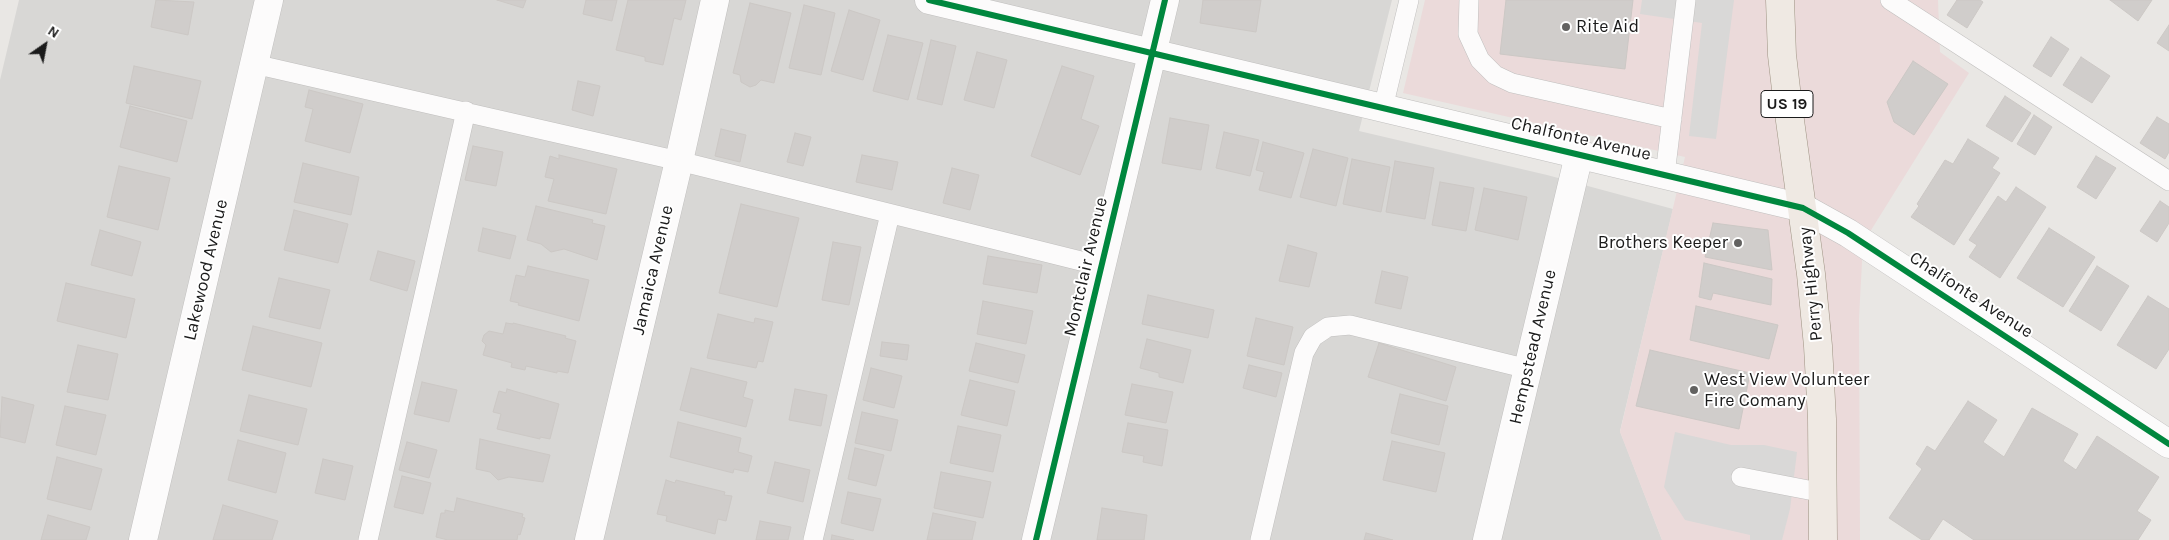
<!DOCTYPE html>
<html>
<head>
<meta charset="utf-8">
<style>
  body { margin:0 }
  #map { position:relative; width:2169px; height:540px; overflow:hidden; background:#e9e7e4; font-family:Karla,sans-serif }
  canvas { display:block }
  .north { position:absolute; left:20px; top:20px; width:50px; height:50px; -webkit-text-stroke:4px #fff; paint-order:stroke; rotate:33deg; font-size:14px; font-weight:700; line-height:20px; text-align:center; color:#1b1b1b }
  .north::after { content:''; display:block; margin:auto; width:18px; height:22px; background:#1b1b1b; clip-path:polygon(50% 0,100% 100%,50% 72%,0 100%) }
</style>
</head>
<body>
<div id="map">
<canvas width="2169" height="540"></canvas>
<div class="north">N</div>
</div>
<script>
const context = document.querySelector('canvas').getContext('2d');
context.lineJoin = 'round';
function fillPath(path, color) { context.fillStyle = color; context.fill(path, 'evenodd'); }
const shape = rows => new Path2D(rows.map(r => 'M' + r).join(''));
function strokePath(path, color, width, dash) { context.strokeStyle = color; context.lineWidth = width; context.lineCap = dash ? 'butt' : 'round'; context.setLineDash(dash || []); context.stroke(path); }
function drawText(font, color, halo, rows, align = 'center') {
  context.font = font + ' Karla,sans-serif'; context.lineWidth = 4; context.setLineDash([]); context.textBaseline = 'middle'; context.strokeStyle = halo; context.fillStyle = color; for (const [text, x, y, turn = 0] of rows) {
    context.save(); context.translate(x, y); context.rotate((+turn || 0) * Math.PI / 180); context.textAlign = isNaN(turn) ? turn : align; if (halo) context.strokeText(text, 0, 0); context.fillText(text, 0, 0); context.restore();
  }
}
const residential = shape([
  [19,0,1392,0,1359,131,1547,175,1673,209,1620,431,1662,540,0,540,0,80]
]);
const commercial = shape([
  [1425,0,1938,0,1940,52,1969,73,1863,243,1859,318,1860,540,1662,540,1620,432,1685,157,1403,93]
]);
const parking = shape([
  [1642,0,1734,0,1716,139,1689,136,1702,23,1640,14],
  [1675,432,1731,445,1764,445,1797,452,1790,509,1782,540,1750,540,1750,535,1685,520,1664,487]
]);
const building = shape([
  [156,0,194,2,188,35,151,27,156,0],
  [497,0,526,0,523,8,497,0],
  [586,0,617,0,612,21,583,14,586,0],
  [628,0,686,0,681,20,674,18,663,65,645,61,645,57,616,50,628,0],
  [1203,0,1261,0,1256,32,1200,23,1203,0],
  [1506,0,1633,0,1625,69,1500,54,1506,0],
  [1957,0,1980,0,1983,2,1967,28,1947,15,1957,0],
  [2110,0,2152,0,2138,21,2110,0],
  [750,3,791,13,774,83,761,80,756,85,750,87,741,82,740,75,733,73,750,3],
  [804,5,835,13,821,75,789,68,804,5],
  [849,10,880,20,863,80,831,71,849,10],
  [2169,25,2169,51,2157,43,2169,25],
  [888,35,923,43,908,100,873,91,888,35],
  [2051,37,2069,49,2051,77,2033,66,2051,37],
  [931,40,956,46,942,105,917,99,931,40],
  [977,52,1007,60,994,108,964,100,977,52],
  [2081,57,2110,76,2092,103,2063,85,2081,57],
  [1913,61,1948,84,1914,135,1894,122,1887,102,1913,61],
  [134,66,201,81,192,119,126,103,134,66],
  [1062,66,1094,76,1081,119,1099,126,1080,175,1031,156,1062,66],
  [578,81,600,86,593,116,572,110,578,81],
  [309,90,363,104,350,153,305,141,313,109,305,107,309,90],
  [2005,96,2031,113,2012,142,1986,126,2005,96],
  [130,106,187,121,177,162,120,147,130,106],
  [2034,115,2052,127,2035,155,2017,144,2034,115],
  [2157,117,2169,124,2169,152,2165,159,2140,143,2157,117],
  [1170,118,1209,125,1201,170,1162,163,1170,118],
  [721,129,746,135,740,162,715,156,721,129],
  [1224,132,1259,140,1250,176,1216,168,1224,132],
  [795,133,811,137,803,166,787,162,795,133],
  [1968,139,1999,158,1992,168,2000,173,1954,245,1911,217,1919,206,1917,204,1945,160,1953,164,1968,139],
  [1263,142,1304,153,1291,198,1259,190,1264,172,1256,170,1263,142],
  [473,146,503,152,496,186,465,180,473,146],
  [1313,149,1348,158,1336,206,1300,197,1313,149],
  [559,155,617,169,606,214,548,201,554,179,545,177,550,156,559,159,559,155],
  [862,155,898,162,892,190,856,182,862,155],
  [2096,156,2116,168,2096,199,2077,187,2096,156],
  [1352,159,1390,167,1381,212,1343,204,1352,159],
  [1395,161,1434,168,1425,219,1386,212,1395,161],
  [303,163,359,177,351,215,294,202,303,163],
  [119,166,170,178,158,230,107,217,119,166],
  [952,168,979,175,970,210,943,203,952,168],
  [1440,182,1474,188,1466,231,1432,225,1440,182],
  [2016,187,2046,207,2000,278,1969,257,1977,245,1969,240,1998,196,2006,202,2016,187],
  [1484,188,1527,197,1518,240,1475,230,1484,188],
  [2160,201,2169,207,2169,223,2157,242,2140,231,2160,201],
  [741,204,799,218,777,307,719,293,741,204],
  [536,206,593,220,592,223,605,226,597,260,564,249,551,252,541,244,527,240,536,206],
  [294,210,348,224,338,263,284,250,294,210],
  [1713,223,1768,230,1772,270,1705,257,1713,223],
  [483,228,516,236,510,259,478,251,483,228],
  [2049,228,2095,257,2063,307,2017,278,2049,228],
  [100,230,141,242,132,276,91,265,100,230],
  [833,242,861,247,849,305,822,300,833,242],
  [1288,245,1317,253,1309,287,1279,281,1288,245],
  [378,251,415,261,407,291,370,280,378,251],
  [988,256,1042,265,1037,293,983,284,988,256],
  [1704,263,1772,279,1771,305,1713,293,1711,300,1699,297,1704,263],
  [528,266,589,280,579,321,518,305,519,303,510,301,516,275,525,277,528,266],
  [2097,266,2129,286,2101,331,2069,311,2097,266],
  [1382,271,1408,277,1401,309,1375,303,1382,271],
  [279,278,330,290,320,329,269,317,279,278],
  [66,283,135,299,126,338,57,321,66,283],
  [1148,295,1214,310,1208,338,1142,324,1148,295],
  [2148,296,2169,309,2169,349,2156,369,2117,345,2148,296],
  [983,301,1033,311,1026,344,977,334,983,301],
  [1696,306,1778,325,1769,359,1690,340,1696,306],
  [718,314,754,323,755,318,773,322,763,362,758,361,756,368,707,358,718,314],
  [1256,318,1293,327,1284,365,1247,356,1256,318],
  [506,323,513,324,513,323,566,336,565,338,576,341,568,373,557,371,557,373,526,366,525,370,511,367,512,363,483,355,486,345,482,341,484,335,489,331,503,334,506,323],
  [253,326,322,343,311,387,242,370,253,326],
  [1147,339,1191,350,1183,383,1159,377,1159,373,1140,368,1147,339],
  [882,342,909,345,907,360,880,356,882,342],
  [976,343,1025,355,1018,383,969,371,976,343],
  [1379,343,1456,367,1446,401,1368,377,1379,343],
  [78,345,118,354,108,400,67,392,78,345],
  [1650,350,1750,373,1739,429,1636,406,1650,350],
  [1249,365,1282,373,1276,397,1243,388,1249,365],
  [691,368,747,382,743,397,753,400,746,427,680,410,691,368],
  [871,368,902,376,894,408,863,400,871,368],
  [970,380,1015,391,1007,426,961,415,970,380],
  [422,382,457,390,449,422,414,414,422,382],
  [1132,384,1173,392,1166,423,1125,415,1132,384],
  [507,389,559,404,550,439,540,437,540,439,497,429,501,414,493,412,499,391,506,393,507,389],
  [795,389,827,395,821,426,789,420,795,389],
  [1400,394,1448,406,1439,445,1391,433,1400,394],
  [249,395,307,409,298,445,240,431,249,395],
  [2,397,34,405,25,443,0,437,2,397],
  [1968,401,1997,420,1983,442,2004,457,2032,408,2078,434,2063,461,2076,470,2097,436,2159,477,2137,511,2151,520,2138,540,1974,540,1943,519,1929,540,1922,540,1889,518,1922,469,1916,464,1927,446,1935,451,1968,401],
  [65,406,106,415,96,455,56,445,65,406],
  [862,412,898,420,891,451,855,443,862,412],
  [678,422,741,438,738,452,752,456,748,472,734,469,733,473,670,457,678,422],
  [1128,423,1168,430,1162,466,1143,462,1144,456,1122,452,1128,423],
  [958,426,1001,435,993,472,950,463,958,426],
  [480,439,550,455,543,482,509,477,498,480,490,472,476,469,480,439],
  [238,440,286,453,276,493,228,480,238,440],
  [1392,441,1445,453,1436,492,1383,480,1392,441],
  [407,442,437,450,429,478,399,470,407,442],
  [855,448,884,455,876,486,848,479,855,448],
  [57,457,102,469,91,510,47,499,57,457],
  [323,459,353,466,345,500,315,493,323,459],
  [775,462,810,470,803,502,767,493,775,462],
  [941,472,991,482,983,518,934,508,941,472],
  [402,476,431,483,423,514,394,507,402,476],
  [666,480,675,483,676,480,725,492,724,495,732,496,726,521,718,519,715,534,666,521,667,516,657,514,666,480],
  [848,492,881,499,873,531,841,523,848,492],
  [457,498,523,514,522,517,525,518,520,535,518,534,517,540,448,540,436,537,441,513,445,513,445,510,454,512,457,498],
  [223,505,278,521,272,540,213,540,223,505],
  [1102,508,1147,515,1144,540,1097,540,1102,508],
  [933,513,976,522,972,540,927,540,933,513],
  [48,515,90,527,86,540,41,540,48,515],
  [760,521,791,527,788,540,756,540,760,521],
  [1366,533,1393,540,1364,540,1366,533],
  [832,535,854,540,831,540,832,535]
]);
const service = shape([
  [1469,0,1468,34,1480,60,1495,75,1512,83,1672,119],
  [1890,0,2169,181],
  [254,64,679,161,1101,266],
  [1383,108,1409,0],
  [1665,175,1686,0],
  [1741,477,1824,493],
  [368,540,466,111],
  [813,540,890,214],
  [1260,540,1304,353,1313,337,1328,327,1350,325,1528,369]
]);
const minor = shape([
  [929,0,1803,208,1848,233,2169,444],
  [143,540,269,0],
  [589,540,679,161,715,0],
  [1036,540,1165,0],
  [1487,540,1579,155]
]);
const primary = shape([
  [1780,0,1782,55,1788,106,1811,274,1818,346,1822,419,1823,540]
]);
const cycleway = shape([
  [929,0,1803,208,1848,233,2169,444],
  [1036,540,1165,0]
]);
const markers = [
  [1566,27,5,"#636261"],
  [1738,243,5,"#636261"],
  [1694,390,5,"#636261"]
];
const shields = [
  [1787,104,52]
];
const shieldNames = [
  ["US 19",1787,104]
];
const poiNames = [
  ["Rite Aid",1576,27],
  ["Brothers Keeper",1728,243,"right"],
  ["West View Volunteer",1704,380],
  ["Fire Comany",1704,401]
];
const streetNames = [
  ["Chalfonte Avenue",1581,139,13],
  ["Montclair Avenue",1086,267,-77],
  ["Lakewood Avenue",206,270,-77],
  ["Jamaica Avenue",653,270,-77],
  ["Perry Highway",1811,284,-96],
  ["Chalfonte Avenue",1971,295,33],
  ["Hempstead Avenue",1533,347,-77]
];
fillPath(residential, '#d8d7d5');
fillPath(commercial, '#ebdada');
fillPath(parking, '#d9d8d7');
fillPath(building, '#d0cdcb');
strokePath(building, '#ccc8c5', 1);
strokePath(service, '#c0bfbe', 20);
strokePath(minor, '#c0bfbe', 29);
strokePath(primary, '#9d9282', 29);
strokePath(service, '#fcfbfb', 19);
strokePath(minor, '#fcfbfb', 28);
strokePath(primary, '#efe9e3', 28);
strokePath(cycleway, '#00873e', 6);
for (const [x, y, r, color] of markers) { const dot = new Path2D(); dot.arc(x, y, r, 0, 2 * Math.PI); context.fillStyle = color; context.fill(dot); strokePath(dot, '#fff', 2); }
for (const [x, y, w] of shields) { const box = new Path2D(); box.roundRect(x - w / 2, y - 13.5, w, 27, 4); context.fillStyle = '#fff'; context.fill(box); strokePath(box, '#1b1b1b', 1); }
drawText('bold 16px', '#1b1b1b', null, shieldNames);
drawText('18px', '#1b1b1b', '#fff', poiNames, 'left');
drawText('18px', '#1b1b1b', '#fff', streetNames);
</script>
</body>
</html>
